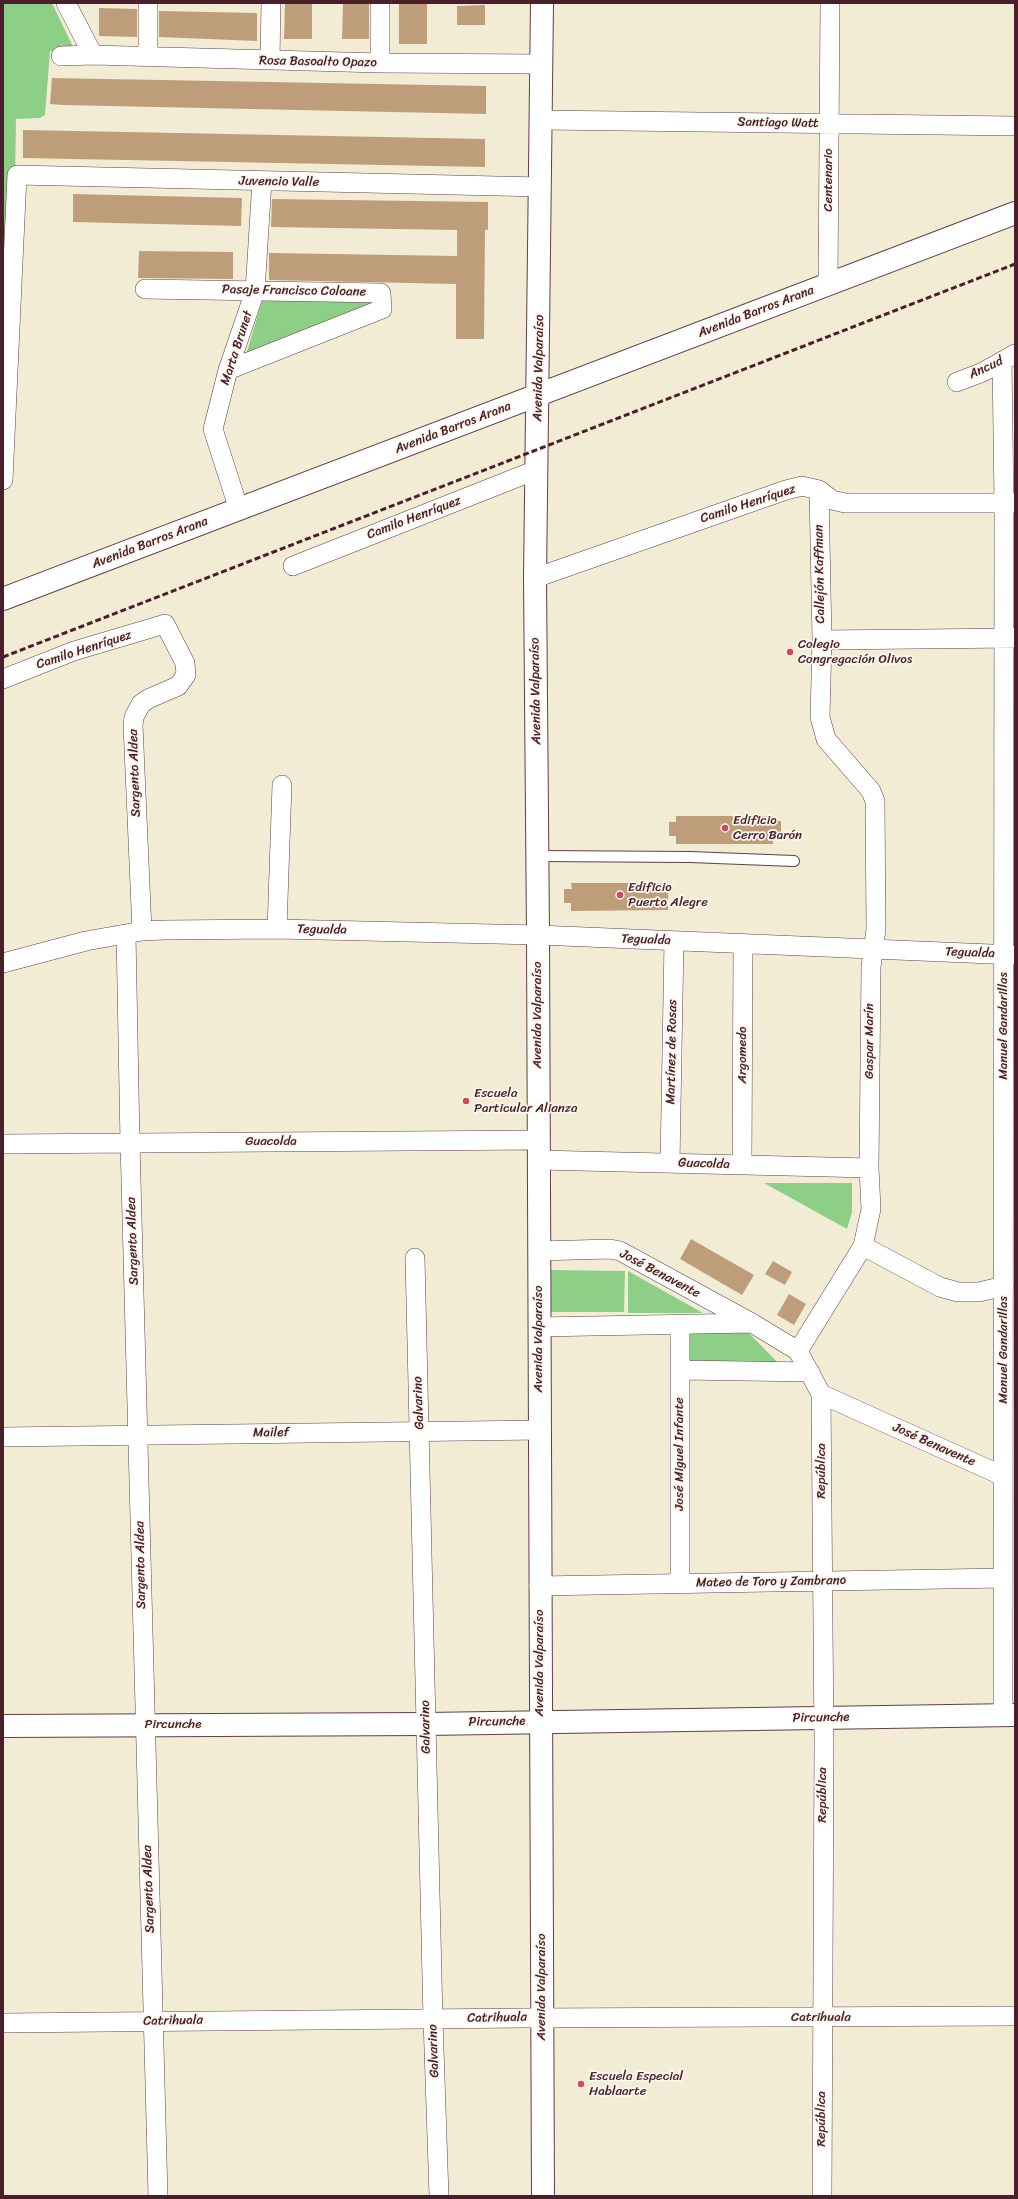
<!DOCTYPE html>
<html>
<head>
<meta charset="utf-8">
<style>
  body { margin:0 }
  #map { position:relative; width:1018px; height:2199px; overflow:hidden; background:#f2ecd5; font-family:Sriracha,sans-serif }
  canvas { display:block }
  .frame { position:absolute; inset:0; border:4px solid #4a1f2b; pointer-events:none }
</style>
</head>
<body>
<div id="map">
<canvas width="1018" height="2199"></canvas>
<div class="frame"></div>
</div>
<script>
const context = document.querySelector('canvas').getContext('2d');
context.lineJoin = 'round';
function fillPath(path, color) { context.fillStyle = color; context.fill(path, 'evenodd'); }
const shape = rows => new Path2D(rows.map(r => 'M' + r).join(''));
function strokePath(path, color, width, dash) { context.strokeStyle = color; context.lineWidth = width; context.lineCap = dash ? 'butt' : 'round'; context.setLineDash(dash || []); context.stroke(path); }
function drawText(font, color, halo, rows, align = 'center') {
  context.font = font + ' Sriracha,sans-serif'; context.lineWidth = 3.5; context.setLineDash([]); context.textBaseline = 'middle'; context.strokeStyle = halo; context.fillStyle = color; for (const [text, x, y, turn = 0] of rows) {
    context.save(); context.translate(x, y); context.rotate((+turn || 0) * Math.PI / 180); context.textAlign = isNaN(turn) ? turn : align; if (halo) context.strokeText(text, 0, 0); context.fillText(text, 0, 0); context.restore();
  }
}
const green = shape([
  [3,3,52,3,75,51,50,51,45,115,40,118,16,119,14,235,3,391],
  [263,298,369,300,372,303,371,308,245,358],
  [764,1183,852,1183,852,1212,847,1229],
  [549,1270,625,1271,624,1312,549,1312],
  [628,1271,703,1313,628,1313],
  [678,1330,746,1330,780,1365,678,1365]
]);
const building = shape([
  [285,3,312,3,312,39,284,39],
  [343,3,369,3,369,39,342,39],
  [399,3,427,3,427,44,399,44],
  [485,5,485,25,457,25,457,6],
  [99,8,137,9,137,37,99,36],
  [159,11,257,13,257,41,159,37],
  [52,78,486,86,486,114,62,105,50,104],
  [23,130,485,139,485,167,23,158],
  [73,194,242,198,241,226,73,222],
  [272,199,488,202,488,230,485,230,484,339,456,339,456,284,269,280,269,253,457,256,457,230,271,227],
  [139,251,233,252,233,279,138,278],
  [676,816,774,816,774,821,781,821,781,834,773,834,773,844,676,844,676,836,669,836,669,822,676,822],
  [571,883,668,883,668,910,571,911,571,903,564,903,564,889,572,889],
  [691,1239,754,1275,742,1295,680,1259],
  [773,1261,792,1272,785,1285,765,1274],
  [789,1294,806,1304,794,1325,777,1315]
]);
const service = shape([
  [538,856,690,857,794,861]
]);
const minor = shape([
  [66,3,93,55],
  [61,56,93,55,380,63,542,64],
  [148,57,148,3],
  [270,60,271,3],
  [380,63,380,3],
  [542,120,1015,126],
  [828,284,830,3],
  [145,289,381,293,382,309,228,370],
  [1002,361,1004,503,1003,1715],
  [957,382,983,372,1015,354],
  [3,480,17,175,541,187],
  [239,510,213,429,228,370,255,291,262,181],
  [293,566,536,470],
  [535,578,786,490,802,486,819,490,832,500,845,503,1015,503],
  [822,640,1015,638],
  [3,679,74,651,165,624,185,663,186,675,178,686,148,699,141,704,134,717,133,725,142,931],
  [277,929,282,785],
  [126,934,130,1142,158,2196],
  [3,963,86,941,142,931,164,930,277,929,538,935,1015,955],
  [3,1144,539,1140],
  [539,1160,869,1168],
  [670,1163,674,941],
  [742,1165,743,944],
  [863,1246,940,1287,958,1292,979,1292,1004,1286],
  [539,1251,610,1249,620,1251,752,1323,798,1351,821,1394,1003,1476],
  [415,1258,433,2019,439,2196],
  [680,1324,680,1584],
  [539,1327,751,1323],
  [798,1351,863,1246,871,1209,869,1168,871,967,876,929,875,801,871,791,826,739,820,717,822,640,819,490],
  [680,1370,810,1372],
  [821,1394,824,1741,822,2196],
  [3,1437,540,1430],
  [539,1586,1003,1578],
  [3,2023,525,2018,1015,2016]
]);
const tertiary = shape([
  [3,1726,426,1724,1015,1715]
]);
const secondary = shape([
  [542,3,535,578,538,935,543,2196],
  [3,599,1015,213]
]);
const rail = shape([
  [3,657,1015,264]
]);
const markers = [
  [790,652,4,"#d1495b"],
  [725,828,4,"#d1495b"],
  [620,895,4,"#d1495b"],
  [466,1101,4,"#d1495b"],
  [581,2084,4,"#d1495b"]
];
const streetNames = [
  ["Rosa Basoalto Opazo",318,62,1],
  ["Santiago Watt",778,123,1],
  ["Centenario",829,180,-90],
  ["Juvencio Valle",279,182,1],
  ["Pasaje Francisco Coloane",294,291,1],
  ["Avenida Barros Arana",756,312,-21],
  ["Marta Brunet",237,348,-72],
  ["Avenida Valparaíso",539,368,-89],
  ["Ancud",986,368,-25],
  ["Avenida Barros Arana",453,428,-21],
  ["Camilo Henríquez",748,504,-18],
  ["Camilo Henríquez",414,518,-21],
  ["Avenida Barros Arana",150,543,-21],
  ["Callejón Kaffman",820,574,-91],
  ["Camilo Henríquez",84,650,-18],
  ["Avenida Valparaíso",536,691,-91],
  ["Sargento Aldea",135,773,-92],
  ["Tegualda",322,930,1],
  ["Tegualda",646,940,2],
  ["Tegualda",970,953,2],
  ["Avenida Valparaíso",538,1015,-90],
  ["Manuel Gandarillas",1004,1026,-90],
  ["Gaspar Marín",870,1041,-90],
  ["Martínez de Rosas",672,1052,-89],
  ["Argomedo",743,1055,-90],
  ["Guacolda",271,1142],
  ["Guacolda",704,1164,2],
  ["Sargento Aldea",133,1241,-92],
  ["José Benavente",660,1274,28],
  ["Avenida Valparaíso",539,1339,-90],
  ["Manuel Gandarillas",1004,1350,-90],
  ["Galvarino",419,1403,-92],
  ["Mailef",271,1433,-1],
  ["José Benavente",934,1445,24],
  ["José Miguel Infante",680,1454,-90],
  ["República",822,1471,-90],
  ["Sargento Aldea",141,1565,-91],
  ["Mateo de Toro y Zambrano",771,1582,-1],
  ["Avenida Valparaíso",540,1663,-90],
  ["Pircunche",821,1718,-1],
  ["Pircunche",497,1722,-1],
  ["Pircunche",173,1725],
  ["Galvarino",426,1727,-91],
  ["República",823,1795,-90],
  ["Sargento Aldea",149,1889,-92],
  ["Avenida Valparaíso",542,1987,-90],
  ["Catrihuala",497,2018,-1],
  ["Catrihuala",821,2018],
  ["Catrihuala",173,2021,-1],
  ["Galvarino",434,2051,-92],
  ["República",822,2119,-90]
];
const poiNames = [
  ["Colegio",798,645],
  ["Congregación Olivos",798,660],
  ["Edificio",733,821],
  ["Cerro Barón",733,836],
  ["Edificio",628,888],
  ["Puerto Alegre",628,903],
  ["Escuela",474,1094],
  ["Particular Alianza",474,1109],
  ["Escuela Especial",589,2077],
  ["Hablaarte",589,2092]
];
fillPath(green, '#8dcf87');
fillPath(building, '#be9e7a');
strokePath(service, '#633e44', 12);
strokePath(minor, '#633e44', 20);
strokePath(tertiary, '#633e44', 24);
strokePath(secondary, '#633e44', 24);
strokePath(service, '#fff', 10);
strokePath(minor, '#fff', 19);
strokePath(tertiary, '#fff', 22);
strokePath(secondary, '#fff', 22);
strokePath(rail, '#4a1f2b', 3, [6, 3]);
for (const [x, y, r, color] of markers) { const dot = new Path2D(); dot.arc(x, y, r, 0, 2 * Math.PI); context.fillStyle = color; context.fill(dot); strokePath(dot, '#fbf7ec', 1.5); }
drawText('13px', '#4a1f2b', '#fbf7ec', streetNames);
drawText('13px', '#4a1f2b', '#fbf7ec', poiNames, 'left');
</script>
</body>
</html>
